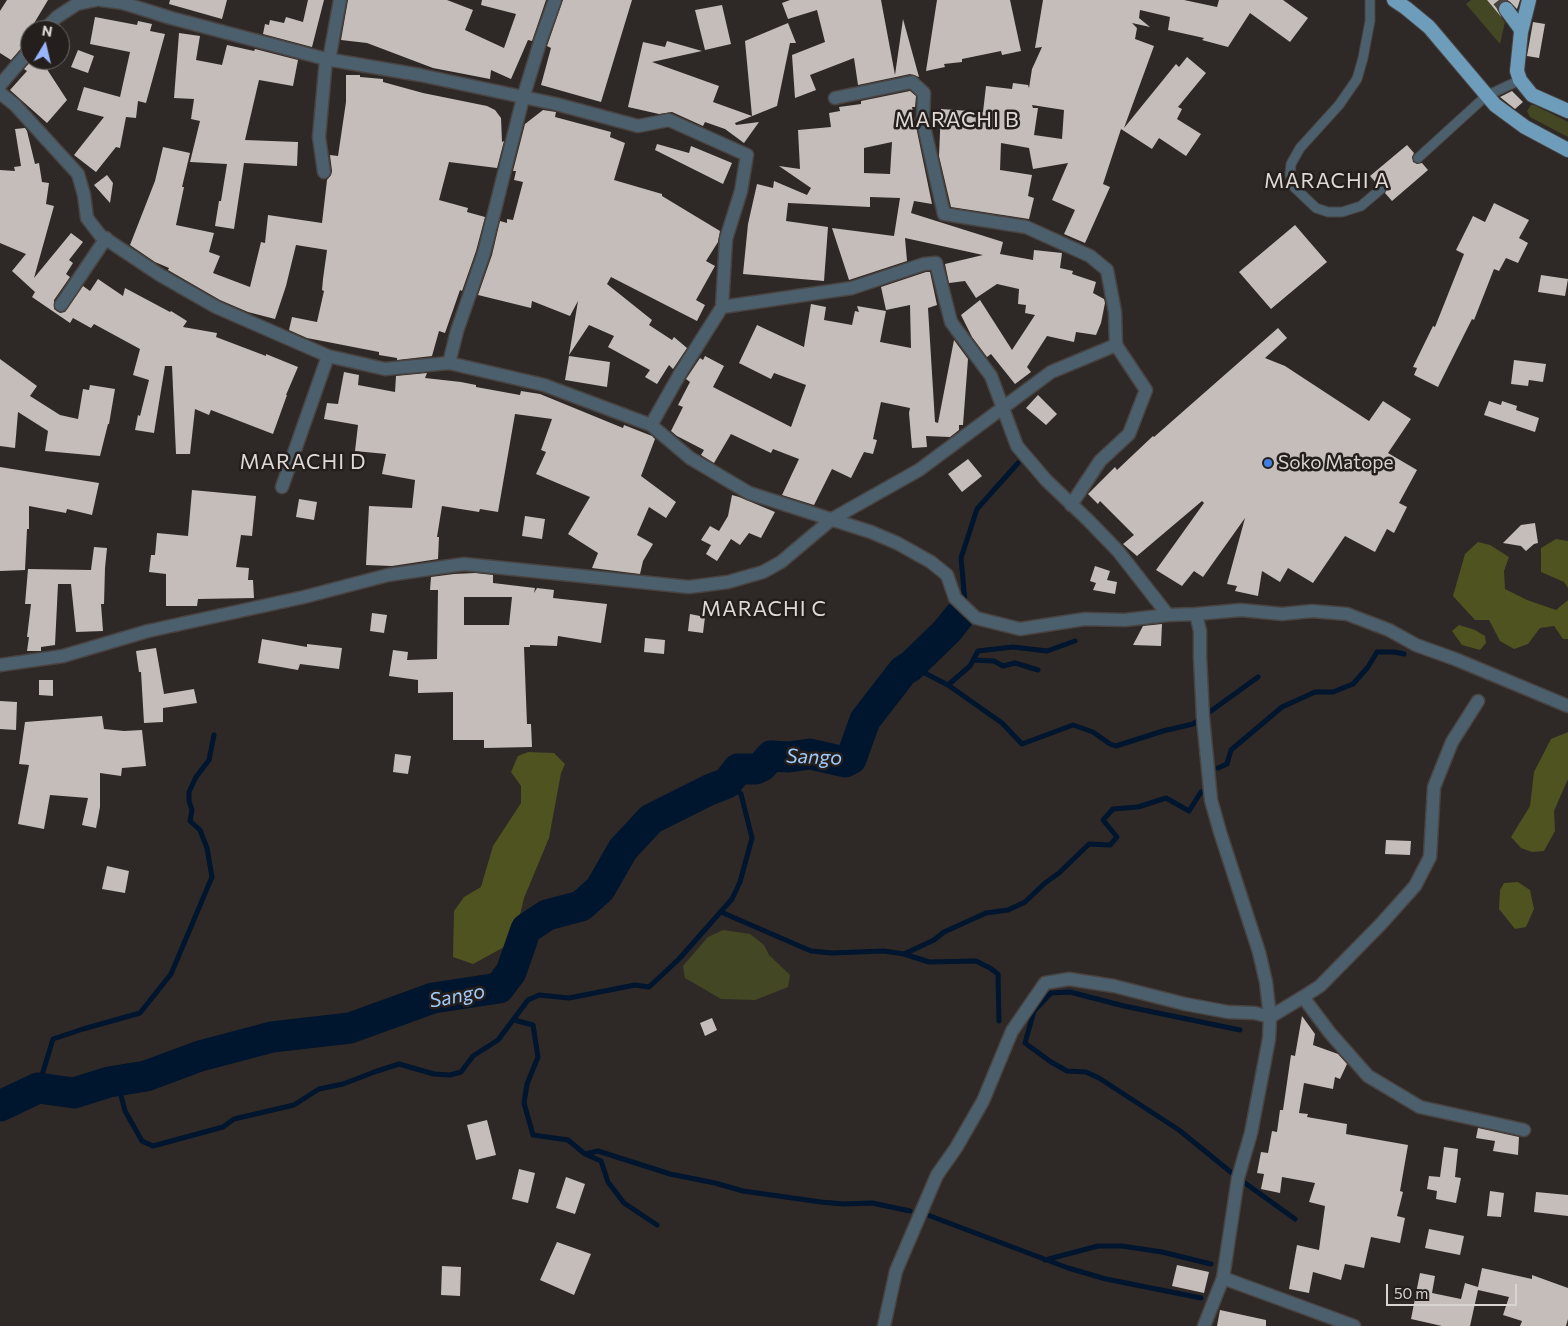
<!DOCTYPE html>
<html>
<head>
<meta charset="utf-8">
<style>
  body { margin:0 }
  #map { position:relative; width:1568px; height:1326px; overflow:hidden; background:#2e2926; font-family:Commissioner,sans-serif }
  canvas { display:block }
  .north { position:absolute; left:20px; top:20px; width:50px; height:50px; box-sizing:border-box; background:#241f1d; border:1px solid #6c6765; border-radius:50%; rotate:9deg; font-size:14px; font-weight:700; line-height:20px; text-align:center; color:#d8d4d2 }
  .north::after { content:''; display:block; margin:auto; width:18px; height:22px; background:#98b5fd; clip-path:polygon(50% 0,100% 100%,50% 72%,0 100%) }
  .scale { position:absolute; left:1386px; top:1284px; width:131px; height:22px; box-sizing:border-box; border:2px solid #d8d4d2; border-top:0; padding-left:6px; font-size:15px; line-height:18px; white-space:nowrap; color:#d8d4d2; -webkit-text-stroke:4px #241f1d; paint-order:stroke }
</style>
</head>
<body>
<div id="map">
<canvas width="1568" height="1326"></canvas>
<div class="north">N</div>
<div class="scale">50 m</div>
</div>
<script>
const context = document.querySelector('canvas').getContext('2d');
context.lineJoin = 'round';
function fillPath(path, color) { context.fillStyle = color; context.fill(path, 'evenodd'); }
const shape = rows => new Path2D(rows.map(r => 'M' + r).join(''));
function strokePath(path, color, width, dash) { context.strokeStyle = color; context.lineWidth = width; context.lineCap = dash ? 'butt' : 'round'; context.setLineDash(dash || []); context.stroke(path); }
function drawText(font, color, halo, rows, align = 'center') {
  context.font = font + ' Commissioner,sans-serif'; context.lineWidth = 5; context.setLineDash([]); context.textBaseline = 'middle'; context.strokeStyle = halo; context.fillStyle = color; for (const [text, x, y, turn = 0] of rows) {
    context.save(); context.translate(x, y); context.rotate((+turn || 0) * Math.PI / 180); context.textAlign = isNaN(turn) ? turn : align; if (halo) context.strokeText(text, 0, 0); context.fillText(text, 0, 0); context.restore();
  }
}
const green = shape([
  [1471,0,1487,0,1505,22,1500,44,1466,4],
  [1531,105,1534,105,1568,122,1568,137,1530,117,1527,111],
  [723,930,750,934,764,945,769,955,790,975,788,987,755,1000,721,999,685,978,683,966,708,937]
]);
const forest = shape([
  [1556,539,1568,541,1568,588,1564,582,1541,572,1541,548],
  [1478,542,1490,545,1509,557,1504,571,1505,589,1527,600,1556,610,1568,600,1568,639,1563,639,1554,626,1540,628,1528,644,1514,649,1500,641,1489,620,1475,620,1453,596,1465,554],
  [1459,625,1475,630,1485,636,1486,643,1480,650,1462,645,1452,631],
  [1568,732,1568,779,1554,811,1555,831,1544,851,1532,852,1521,848,1511,837,1530,806,1534,772,1551,739],
  [528,752,554,753,565,764,561,773,549,838,524,898,516,931,506,946,473,964,453,957,454,911,464,897,481,887,493,846,521,803,521,786,511,772,518,756],
  [1518,882,1530,890,1534,909,1526,927,1515,929,1499,909,1500,890,1504,883]
]);
const stream = shape([
  [965,602,961,558,977,509,1018,463],
  [973,660,994,661,1003,666,1015,663,1038,670],
  [911,666,948,685,970,666,978,651,1013,647,1047,651,1075,641],
  [948,685,1002,723,1022,744,1073,725,1093,732,1110,744,1116,746,1163,731,1193,724,1258,677],
  [1218,768,1227,764,1231,750,1282,707,1315,692,1333,692,1353,684,1368,667,1377,652,1394,652,1404,654],
  [721,912,811,951,832,953,884,951,904,954,929,962,976,961,990,968,998,974,999,1021],
  [904,954,934,940,944,932,986,913,1008,910,1025,902,1045,883,1059,873,1089,844,1110,845,1117,837,1103,820,1113,809,1138,807,1166,798,1189,811,1201,792],
  [514,1020,533,1025,538,1057,527,1084,524,1103,533,1135,568,1140,585,1154,601,1161,608,1182,624,1203,657,1225],
  [1240,1030,1124,1006,1070,992,1051,993,1034,1011,1025,1043,1051,1062,1067,1071,1086,1072,1099,1078,1179,1130,1238,1178,1295,1219],
  [117,1080,125,1111,142,1141,153,1146,223,1127,234,1119,294,1105,319,1089,343,1084,377,1071,399,1064,434,1074,450,1075,461,1072,473,1056,498,1040,528,1000,539,995,569,998,635,985,649,987,679,959,732,899,740,882,752,838,741,794,727,783],
  [38,1088,53,1039,83,1029,140,1013,171,974,212,877,207,848,200,830,190,821,192,810,189,801,189,792,196,777,209,760,214,735],
  [585,1154,598,1151,670,1174,715,1183,743,1191,821,1202,843,1204,872,1203,910,1211],
  [925,1214,1068,1268,1106,1279,1201,1298],
  [1045,1260,1098,1246,1122,1246,1162,1252,1211,1264]
]);
const river = shape([
  [0,1106,38,1088,74,1093,109,1082,146,1076,200,1056,272,1037,350,1028,433,998,499,988,511,972,526,929,547,915,581,906,600,889,623,849,651,819,709,790,727,783,738,769,756,769,762,766,771,756,789,757,810,754,845,762,851,759,865,720,903,671,911,666,947,631,959,616]
]);
const building = shape([
  [7,0,48,0,30,30,30,42,24,45,11,60,0,53,0,11],
  [170,0,227,0,222,19,169,4],
  [308,0,324,0,312,47,263,34,265,24,269,25,270,20,284,23,286,17,303,22],
  [348,0,447,0,473,10,465,30,504,48,516,14,481,5,482,0,546,0,532,41,528,40,511,79,491,70,490,79,433,68,367,43,341,40],
  [563,0,632,0,601,102,541,85,551,48,547,46],
  [790,0,881,0,895,75,903,19,919,77,910,74,858,85,854,58,810,75,816,90,795,98,792,55,825,42,817,10,788,19,782,3],
  [937,0,1010,0,1021,51,1002,55,1001,51,962,59,962,62,944,64,945,67,926,71],
  [1043,0,1184,0,1217,7,1219,0,1283,0,1308,18,1290,42,1250,13,1228,47,1202,40,1204,38,1168,30,1170,17,1140,10,1139,18,1150,27,1132,23,1137,28,1135,39,1154,46,1124,128,1176,64,1179,67,1187,57,1206,73,1178,107,1182,109,1177,119,1201,134,1186,156,1159,138,1152,149,1121,129,1103,184,1110,187,1085,243,1064,234,1075,210,1052,200,1068,163,1033,169,1029,148,1001,143,1000,170,1032,175,1028,196,1034,198,1029,219,951,207,939,156,941,109,983,112,986,86,1012,89,1013,83,1028,85,1029,88,1032,69,1042,47,1035,48],
  [1032,105,1064,110,1062,139,1034,135,1038,108,1033,108],
  [1487,0,1520,0,1517,9,1509,1,1500,2,1497,9,1502,18],
  [722,5,731,44,705,50,695,10],
  [95,17,137,25,138,21,152,24,150,31,165,34,146,103,138,101,136,118,126,117,120,148,116,147,96,172,74,155,104,117,77,110,84,87,120,97,130,52,90,44],
  [1533,22,1545,24,1539,58,1527,56],
  [788,23,796,43,790,43,777,106,735,123,736,125,759,122,744,143,725,129,705,122,703,126,672,112,659,114,628,107,643,42,665,47,667,41,702,51,652,62,719,86,713,102,752,116,745,41],
  [179,33,200,36,196,60,222,65,227,45,254,51,255,49,298,60,293,86,259,80,245,140,298,142,297,166,244,163,234,229,215,226,219,201,221,201,227,164,190,162,200,121,191,119,194,99,174,98],
  [78,50,94,56,88,73,71,67],
  [32,60,41,60,67,100,47,123,10,90,27,71,24,69],
  [346,75,360,75,360,77,383,79,383,82,423,93,487,106,495,110,501,118,502,142,504,141,497,168,449,162,439,200,468,208,467,212,485,217,476,251,462,291,460,290,445,333,439,331,432,356,397,360,397,358,379,355,379,352,307,338,289,330,292,317,317,322,324,291,322,290,323,279,327,250,296,245,286,286,275,319,248,312,220,300,168,270,169,268,155,262,130,245,155,181,163,147,190,153,182,187,184,187,176,225,214,233,209,252,220,256,213,273,250,287,261,242,265,243,268,215,322,223,327,180,331,175,332,171,330,155,338,156,346,102],
  [910,91,916,96,915,107,912,107,932,204,914,201,911,213,1003,242,1000,254,1033,260,1034,250,1062,253,1060,268,1073,271,1072,274,1096,282,1093,293,1104,299,1105,303,1101,323,1096,335,1076,332,1074,342,1047,336,1027,367,1031,372,1015,384,991,354,987,357,972,337,961,315,980,300,1012,350,1035,315,1025,313,1026,305,1018,304,1019,289,997,284,976,298,965,281,949,283,945,264,983,255,905,238,907,261,849,280,832,228,894,236,900,198,870,197,870,207,788,203,786,221,828,227,824,281,743,274,748,224,757,184,773,188,774,181,807,195,811,188,779,166,800,169,798,130,831,127,829,113,840,111,839,107,861,104,861,101],
  [892,142,890,174,864,173,864,148],
  [1512,91,1523,102,1515,109,1500,97],
  [543,110,556,112,555,117,611,132,610,137,625,143,614,180,662,194,662,196,720,231,718,242,706,261,715,266,696,300,705,305,697,321,611,277,607,284,652,320,649,325,672,340,674,337,687,348,673,369,669,365,657,384,645,377,650,370,608,347,614,336,589,325,569,355,578,301,570,316,532,301,531,308,478,295,492,255,500,221,507,223,507,219,513,220,523,182,514,180,516,171,513,171,525,124],
  [25,128,27,131,35,164,39,163,42,182,49,183,46,204,54,206,34,278,71,233,83,242,69,260,73,263,66,274,70,277,54,300,54,309,60,313,65,312,83,286,90,291,98,279,123,296,125,288,170,312,171,311,187,321,183,327,217,333,216,337,266,356,266,354,298,367,286,395,287,395,273,434,211,410,209,415,195,409,190,454,176,454,172,366,165,366,154,433,135,430,138,415,140,416,149,380,133,375,140,349,94,324,91,328,73,318,70,323,32,297,35,292,12,271,26,254,0,243,0,170,15,171,14,167,21,166,15,129],
  [657,144,689,153,691,146,732,163,723,184,655,150],
  [1407,145,1414,153,1412,157,1413,162,1417,164,1422,163,1428,170,1392,201,1385,193,1387,188,1385,185,1380,183,1377,184,1370,176],
  [107,175,113,183,110,203,94,185],
  [1494,203,1529,220,1519,238,1528,243,1518,263,1506,258,1499,271,1494,269,1474,320,1472,319,1438,387,1414,375,1417,368,1413,367,1433,326,1435,327,1464,254,1456,250,1473,216,1485,222],
  [1295,225,1327,262,1271,309,1239,272],
  [926,272,930,272,937,305,928,308,935,422,938,423,954,340,968,359,963,425,959,425,959,430,950,437,926,436,927,447,912,448,909,413,910,408,881,402,873,439,877,440,873,454,864,452,851,478,832,469,814,505,782,495,799,459,773,449,771,453,731,434,714,463,701,455,704,450,677,436,671,431,683,407,678,405,690,382,686,379,700,358,703,360,705,356,724,366,713,387,791,427,806,385,774,373,771,379,739,363,757,325,804,347,811,304,826,307,824,320,852,325,855,311,859,312,857,306,886,311,880,342,911,348,910,305,886,310,881,287],
  [1541,275,1568,279,1565,296,1538,292],
  [1278,328,1287,338,1265,358,1285,366,1369,421,1383,401,1411,419,1388,453,1417,470,1399,503,1407,507,1394,533,1387,529,1375,552,1345,536,1313,583,1288,568,1280,582,1262,571,1258,596,1235,591,1237,586,1227,584,1245,518,1203,577,1194,571,1182,586,1156,570,1204,503,1202,501,1137,556,1123,544,1134,535,1100,501,1098,504,1088,494,1115,467,1117,470,1153,436,1154,437],
  [569,356,610,362,607,387,565,380],
  [0,359,37,386,30,396,60,415,78,419,83,389,89,390,90,385,115,389,109,424,108,424,100,456,45,451,48,431,18,412,15,448,0,446],
  [1514,360,1546,364,1543,382,1529,380,1528,386,1511,384],
  [344,372,359,375,358,385,395,392,396,376,427,373,425,378,461,382,476,385,476,387,520,395,521,391,540,394,623,428,624,425,652,436,655,439,641,476,676,502,666,518,649,507,637,535,653,544,643,561,640,574,592,568,598,553,568,534,590,497,536,474,546,452,541,450,552,419,515,414,498,512,480,509,479,512,442,506,437,537,439,537,438,559,392,566,366,565,369,506,412,508,415,480,382,474,386,454,355,451,358,425,324,419,327,403,338,404],
  [1038,395,1057,414,1046,425,1026,408],
  [1489,401,1501,405,1502,401,1517,406,1516,410,1539,418,1535,432,1484,415],
  [968,459,982,476,962,492,948,474],
  [0,467,99,483,92,515,67,509,66,513,29,506,29,529,27,529,25,570,0,571],
  [192,490,256,496,252,536,241,535,236,567,249,568,248,580,253,580,254,598,198,599,197,606,166,606,166,574,149,572,151,555,155,555,157,533,188,536],
  [732,495,739,497,775,512,761,538,749,533,740,545,731,539,717,561,706,554,711,545,701,540,710,526,719,531,728,516],
  [299,499,317,502,314,520,296,517],
  [525,516,545,519,542,539,522,536],
  [1535,523,1538,543,1534,544,1526,551,1521,546,1503,543,1521,525],
  [94,547,107,548,105,568,104,604,101,604,103,631,76,632,71,584,58,584,55,645,41,647,41,651,27,651,29,637,27,637,31,604,25,604,28,569,91,570],
  [1095,566,1110,571,1107,580,1117,582,1115,594,1093,590,1096,583,1090,581],
  [475,573,493,575,493,583,535,588,534,593,537,588,554,590,553,598,607,604,601,643,558,636,557,646,530,645,530,647,524,647,527,724,531,724,532,747,484,748,484,740,453,740,453,692,418,693,418,680,389,676,393,650,408,652,407,660,437,659,438,590,430,590,431,577,454,574],
  [464,597,512,597,509,625,464,625],
  [372,613,387,615,384,633,370,631],
  [690,614,705,617,703,633,688,631],
  [1162,624,1161,646,1133,645,1143,626],
  [645,638,665,640,664,654,644,652],
  [262,639,307,647,307,644,342,648,339,669,300,664,298,670,258,663],
  [156,648,164,694,194,689,197,703,163,708,163,722,144,723,141,672,139,672,136,651],
  [39,680,53,680,53,696,39,695],
  [0,701,17,702,16,730,0,729],
  [102,716,104,729,124,731,142,730,146,766,122,768,121,776,100,773,100,807,96,828,82,825,88,798,50,795,44,829,18,824,29,765,19,764,25,722],
  [395,754,411,756,408,774,393,772],
  [1386,840,1411,841,1410,855,1385,854],
  [107,866,129,871,125,893,102,889],
  [1302,1016,1315,1034,1313,1045,1338,1054,1347,1064,1340,1079,1335,1077,1333,1089,1304,1083,1299,1113,1308,1114,1307,1117,1347,1124,1346,1134,1408,1145,1400,1191,1403,1192,1397,1216,1405,1218,1400,1243,1371,1237,1364,1268,1345,1264,1341,1280,1313,1272,1309,1293,1289,1289,1297,1245,1319,1250,1325,1206,1309,1202,1315,1183,1282,1177,1280,1193,1261,1189,1264,1174,1257,1173,1261,1152,1268,1153,1272,1131,1277,1132,1280,1110,1283,1110,1291,1055,1295,1056],
  [712,1018,717,1030,705,1036,700,1023],
  [487,1120,496,1155,476,1160,467,1125],
  [1478,1128,1519,1137,1518,1155,1493,1151,1495,1141,1476,1138],
  [1444,1147,1458,1149,1455,1177,1461,1178,1456,1203,1436,1199,1437,1191,1427,1189,1429,1176,1440,1177],
  [519,1169,535,1173,528,1203,512,1199],
  [566,1177,585,1184,575,1214,556,1208],
  [1490,1191,1504,1193,1501,1217,1487,1216],
  [1536,1192,1568,1195,1568,1216,1534,1212],
  [1429,1229,1464,1236,1460,1255,1425,1248],
  [557,1242,591,1254,574,1295,540,1280],
  [1177,1265,1209,1272,1204,1293,1172,1286],
  [442,1266,461,1267,460,1296,441,1295],
  [1482,1268,1532,1279,1532,1275,1568,1288,1568,1319,1566,1326,1520,1326,1522,1321,1503,1315,1509,1297,1478,1290,1470,1326,1442,1326,1411,1319,1420,1273,1435,1276,1432,1293,1461,1299,1465,1283,1478,1287],
  [1220,1310,1266,1320,1266,1326,1217,1326]
]);
const trunkTunnel = shape([
  [1499,0,1506,9]
]);
const service = shape([
  [1370,0,1370,21,1363,58,1357,79,1339,105,1300,148,1291,164,1290,175,1294,187,1316,208,1328,212,1342,212,1361,206,1381,189],
  [1418,158,1486,96,1520,80]
]);
const minor = shape([
  [101,0,123,3,171,18,326,59,420,75,556,104,638,126,669,120,747,155,741,191,726,239,722,307,681,372,651,425],
  [44,30,57,17,77,4,96,0],
  [329,60,340,0],
  [0,85,30,50],
  [0,93,15,105,78,174,84,195,87,218,100,235,160,275,216,307,328,356,385,369,449,363,544,385,651,425,690,458,749,493,871,532,897,543,931,562,947,575,955,598,976,618,1020,629,1085,619,1125,620,1168,615,1118,551,1088,520,1046,480,1017,446,991,376,951,322,936,263,924,264,852,288,722,307],
  [835,98,912,82,924,93,923,122,944,214,1026,227,1090,256,1107,270,1115,312,1116,345,1146,390,1129,434,1100,461,1071,505],
  [324,172,319,137,326,59],
  [61,305,106,238],
  [449,363,457,331,484,253,523,98,541,39,555,0],
  [282,487,328,356],
  [1168,615,1196,614],
  [0,665,63,656,148,631,304,597,388,575,464,564,689,587,728,582,763,572,781,562,832,519,919,470,1051,372,1116,345],
  [1303,997,1330,1033,1368,1076,1420,1107,1524,1130],
  [1223,1278,1354,1326],
  [884,1326,896,1271,937,1175,956,1148,983,1101,1012,1031,1045,983,1069,979,1114,986,1185,1004,1228,1012,1255,1013,1270,1017,1303,997,1320,986,1380,925,1415,886,1430,857,1434,787,1452,742,1478,701],
  [1204,1326,1223,1278,1238,1178,1251,1133,1269,1039,1270,1017,1266,982,1259,952,1220,832,1211,800,1203,718,1200,657,1200,631,1196,614,1241,610,1282,614,1312,611,1347,614,1389,630,1416,645,1455,659,1568,706]
]);
const trunk = shape([
  [1394,0,1406,8,1429,27,1495,105,1525,127,1568,150],
  [1529,0,1521,32,1517,71,1520,80,1532,95,1568,111],
  [1506,9,1520,28,1521,32]
]);
const markers = [
  [1268,463,5,"#3f7fe0"]
];
const poiNames = [
  ["Soko Matope",1278,463]
];
const waterNames = [
  ["Sango",814,757,2],
  ["Sango",457,996,-11]
];
const quarterNames = [
  ["MARACHI B",957,120],
  ["MARACHI A",1327,181],
  ["MARACHI D",303,462],
  ["MARACHI C",764,609]
];
fillPath(green, '#444723');
fillPath(forest, '#4f531f');
strokePath(stream, '#00152e', 5);
strokePath(river, '#00152e', 31);
fillPath(building, '#c4bdb9');
strokePath(trunkTunnel, '#484340', 14, [14, 7]);
strokePath(service, '#494442', 11);
strokePath(minor, '#494442', 15);
strokePath(trunk, '#494442', 16);
strokePath(service, '#4b5f6c', 9);
strokePath(minor, '#4b5f6c', 12);
strokePath(trunk, '#6e9dbb', 14);
for (const [x, y, r, color] of markers) { const dot = new Path2D(); dot.arc(x, y, r, 0, 2 * Math.PI); context.fillStyle = color; context.fill(dot); strokePath(dot, '#241f1d', 2); }
drawText('19px', '#d8d4d2', '#241f1d', poiNames, 'left');
drawText('italic 20px', '#9fcafa', '#241f1d', waterNames);
context.letterSpacing = '1px';
drawText('21px', '#dfd8d4', '#241f1d', quarterNames);
context.letterSpacing = '0px';
</script>
</body>
</html>
